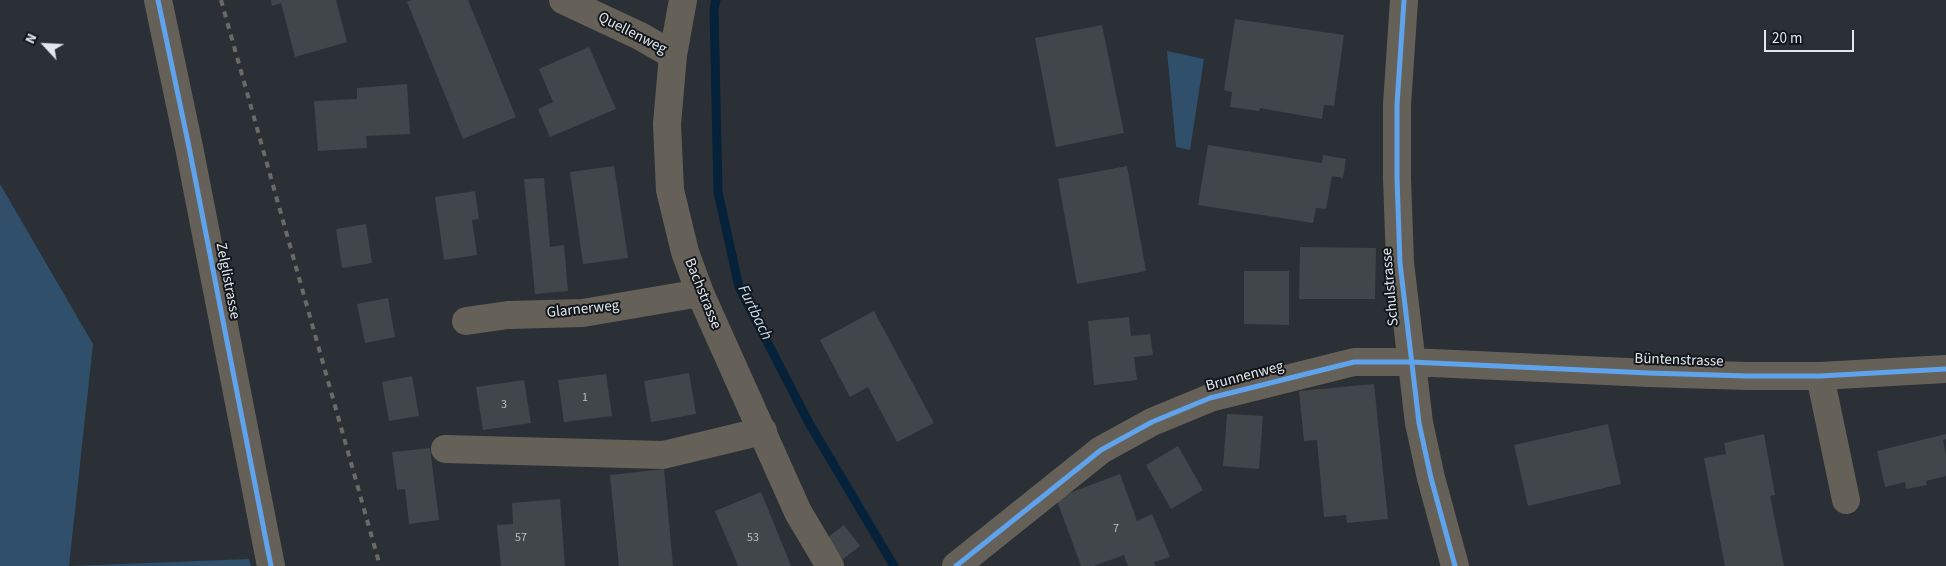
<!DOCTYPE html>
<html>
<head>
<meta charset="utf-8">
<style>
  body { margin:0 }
  #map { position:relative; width:1946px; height:566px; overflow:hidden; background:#2a3035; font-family:"Source Sans 3",sans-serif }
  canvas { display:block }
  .north { position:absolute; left:20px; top:20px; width:50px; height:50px; -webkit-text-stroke:4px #13171b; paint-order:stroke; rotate:295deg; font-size:14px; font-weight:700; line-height:20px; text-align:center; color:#e2e8ee }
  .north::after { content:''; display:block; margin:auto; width:18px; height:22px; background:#e2e8ee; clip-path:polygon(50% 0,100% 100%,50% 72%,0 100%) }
  .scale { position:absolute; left:1764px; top:30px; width:90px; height:22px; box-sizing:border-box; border:2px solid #e2e8ee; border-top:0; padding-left:6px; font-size:15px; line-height:18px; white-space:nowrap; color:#e2e8ee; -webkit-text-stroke:4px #13171b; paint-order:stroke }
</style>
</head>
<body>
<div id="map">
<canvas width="1946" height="566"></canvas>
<div class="north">N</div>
<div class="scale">20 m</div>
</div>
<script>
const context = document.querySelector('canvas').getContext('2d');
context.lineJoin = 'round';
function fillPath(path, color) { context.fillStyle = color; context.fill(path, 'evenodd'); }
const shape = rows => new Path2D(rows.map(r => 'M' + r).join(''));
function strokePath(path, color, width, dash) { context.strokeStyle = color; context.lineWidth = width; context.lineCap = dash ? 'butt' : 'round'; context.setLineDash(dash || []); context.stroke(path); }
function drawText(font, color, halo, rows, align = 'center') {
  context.font = font + ' "Source Sans 3",sans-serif'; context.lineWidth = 4; context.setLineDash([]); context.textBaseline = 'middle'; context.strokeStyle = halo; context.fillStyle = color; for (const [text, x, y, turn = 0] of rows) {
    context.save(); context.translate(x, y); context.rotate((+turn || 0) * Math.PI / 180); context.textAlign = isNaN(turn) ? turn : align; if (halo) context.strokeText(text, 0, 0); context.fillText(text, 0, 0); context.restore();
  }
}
const green = shape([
  [1167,51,1204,59,1190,150,1176,147],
  [0,184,93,344,69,566,0,566],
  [249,559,251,566,71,566]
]);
const stream = shape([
  [716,0,714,9,718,192,739,287,809,423,894,566]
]);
const building = shape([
  [271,0,336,0,347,42,295,57,281,3,272,6],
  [411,0,468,0,516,117,463,139,407,2],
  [1235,19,1344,35,1334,106,1324,105,1322,119,1260,108,1259,111,1230,107,1232,92,1224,90],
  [1102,25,1124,133,1056,147,1035,38],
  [589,47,616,109,550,137,538,109,553,102,539,69],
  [407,84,410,134,366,136,367,148,318,151,314,101,357,99,357,88],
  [1208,145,1322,163,1323,155,1346,159,1343,178,1332,176,1326,209,1316,208,1313,223,1198,205],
  [614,166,628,258,583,264,570,172],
  [1127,166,1146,271,1077,284,1058,179],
  [544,178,550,247,564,245,568,291,535,294,524,179],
  [475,191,479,219,472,220,477,255,444,260,435,197],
  [366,224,372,263,342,268,336,229],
  [1300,247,1376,248,1375,299,1299,299],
  [1244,271,1289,271,1289,325,1244,324],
  [388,298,395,337,365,343,357,304],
  [874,311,934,423,897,442,868,387,850,397,820,340],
  [1129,317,1131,336,1150,334,1153,355,1134,357,1137,380,1094,385,1088,321],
  [689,373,696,414,651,422,644,381],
  [606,374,612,416,564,422,558,380],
  [412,376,419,416,389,421,382,382],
  [524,380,531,423,483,430,476,387],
  [1374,384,1388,519,1347,523,1346,515,1324,517,1317,440,1304,441,1299,391],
  [1227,414,1263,416,1259,469,1223,466],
  [1608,424,1621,484,1528,506,1514,445],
  [1764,434,1775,495,1770,496,1784,566,1725,566,1704,458,1726,454,1724,443],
  [1946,434,1946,439,1943,440,1946,455,1946,476,1926,481,1927,485,1906,489,1905,482,1885,487,1877,451],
  [1178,446,1203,490,1171,509,1146,465],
  [430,448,439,520,409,524,405,489,397,490,392,452],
  [664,469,673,566,619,566,610,475],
  [1120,474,1137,521,1152,514,1170,557,1154,562,1155,566,1128,566,1124,555,1094,566,1081,566,1056,498],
  [761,492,791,566,738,566,715,511],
  [560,499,565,566,501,566,497,525,513,524,512,503],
  [844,525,860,546,843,559,827,538]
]);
const minor = shape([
  [158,0,189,147,271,566],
  [563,0,640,36,673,55],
  [683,0,673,55,667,124,670,190,685,252,700,293,798,512,830,566],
  [1404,0,1397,105,1397,178,1400,263,1419,423,1431,478,1455,566],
  [466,321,508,315,583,313,700,293],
  [1820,376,1846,500],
  [445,449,663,455,763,431],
  [956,566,1101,450,1152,422,1210,398,1354,362,1411,362,1649,373,1747,376,1820,376,1946,369]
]);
const rail = shape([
  [221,0,380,566]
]);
const cycleway = shape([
  [158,0,189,147,271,566],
  [1404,0,1397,105,1397,178,1400,263,1419,423,1431,478,1455,566],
  [956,566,1101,450,1152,422,1210,398,1354,362,1411,362,1649,373,1747,376,1820,376,1946,369]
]);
const numberNames = [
  ["1",585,398],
  ["3",504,405],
  ["7",1116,529],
  ["57",521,538],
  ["53",753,538]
];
const streetNames = [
  ["Quellenweg",632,34,27],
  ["Zelglistrasse",227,281,79],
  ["Schulstrasse",1391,287,-95],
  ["Bachstrasse",702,294,68],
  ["Glarnerweg",583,310,-6],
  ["Büntenstrasse",1679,361,2],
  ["Brunnenweg",1245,377,-15]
];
const waterNames = [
  ["Furtbach",754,313,64]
];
fillPath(green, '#304f6a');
strokePath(stream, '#05223a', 9);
fillPath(building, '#41464b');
strokePath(minor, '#666158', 28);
strokePath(rail, '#6b6a66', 4, [6, 6]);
strokePath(cycleway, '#60a3ed', 5);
drawText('12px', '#bac0c5', null, numberNames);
drawText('15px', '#e2e8ee', '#13171b', streetNames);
drawText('italic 16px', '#c4ddf5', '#13171b', waterNames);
</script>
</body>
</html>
